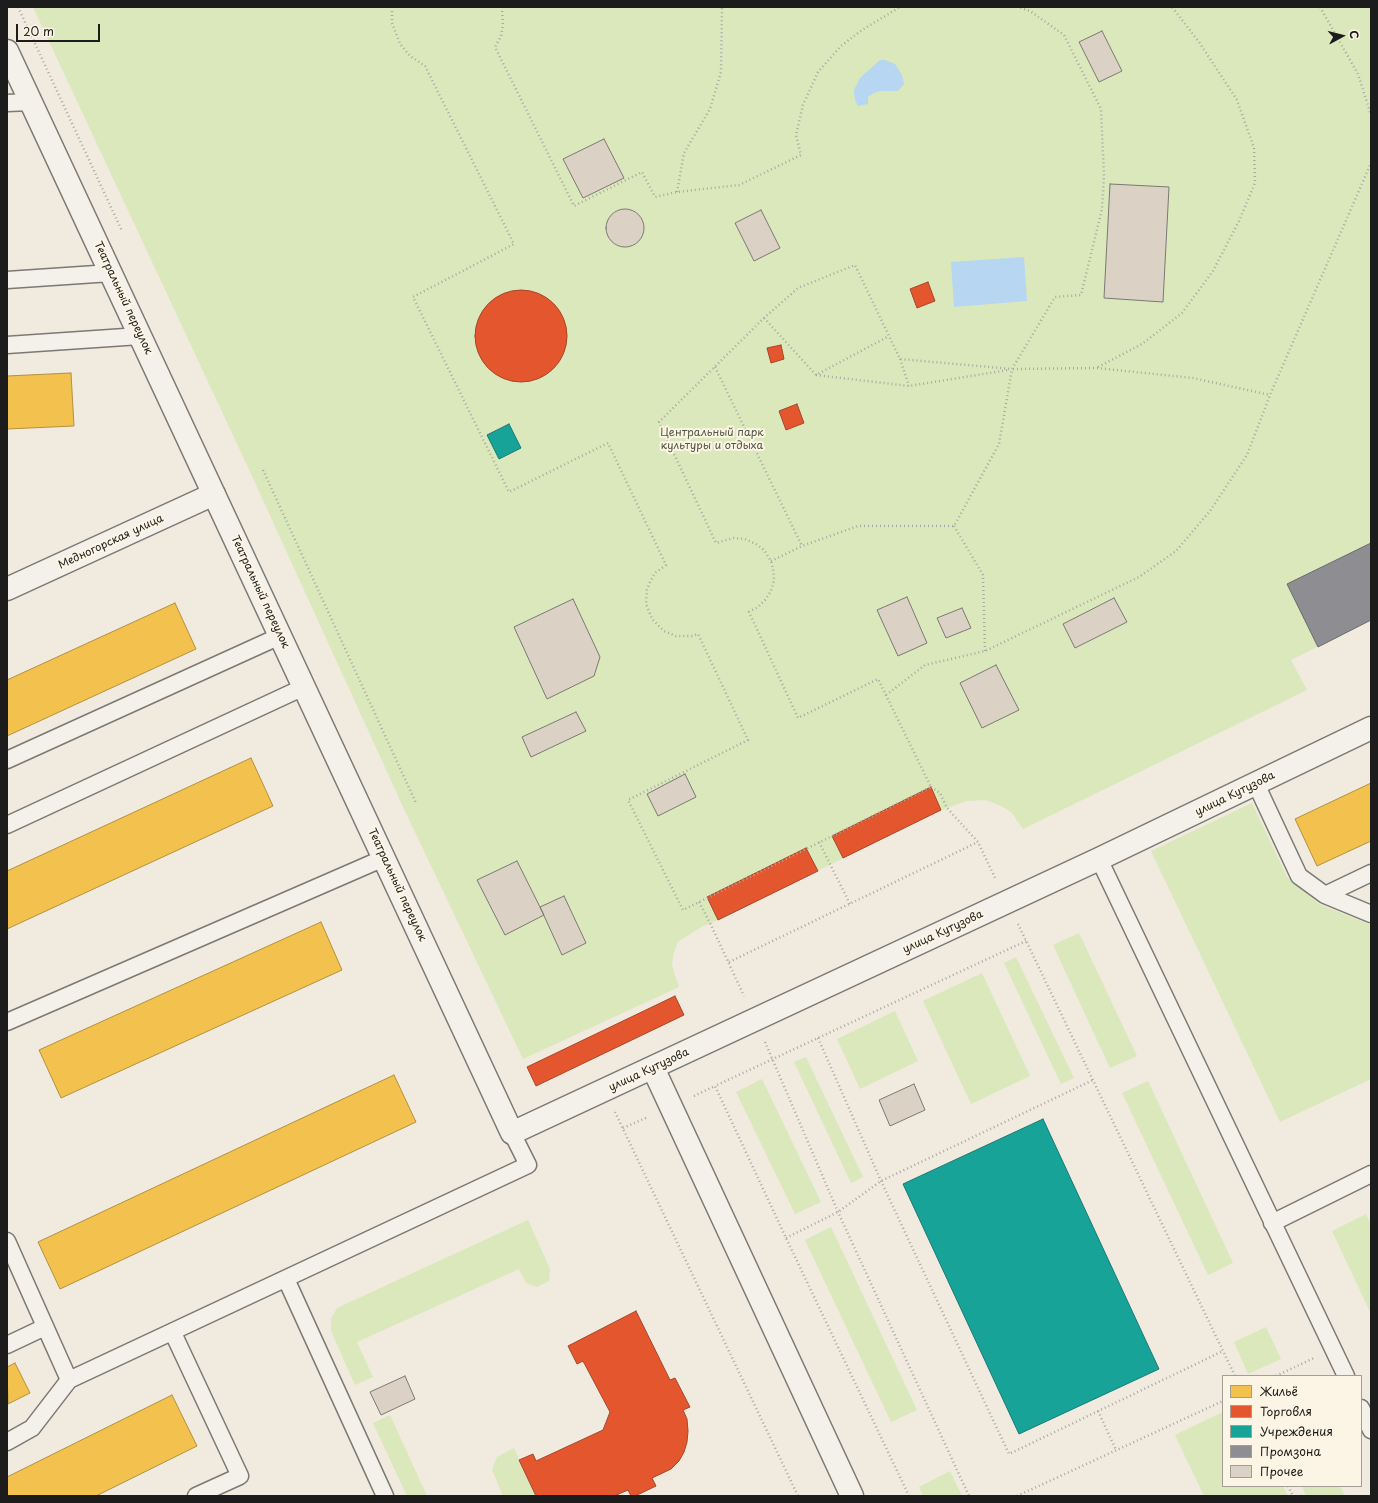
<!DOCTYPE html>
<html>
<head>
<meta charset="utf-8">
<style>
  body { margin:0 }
  #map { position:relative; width:1378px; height:1503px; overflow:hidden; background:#f0eadf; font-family:"Playpen Sans",sans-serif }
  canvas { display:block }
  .frame { position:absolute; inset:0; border:8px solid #1c1c1c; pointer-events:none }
  .legend { position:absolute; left:1222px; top:1375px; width:140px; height:112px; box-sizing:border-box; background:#fcf5e5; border:1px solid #a29e95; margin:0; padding:5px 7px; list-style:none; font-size:12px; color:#1c1c1c }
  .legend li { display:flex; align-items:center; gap:8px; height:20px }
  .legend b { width:20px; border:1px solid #a29e95 }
  .north { position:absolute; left:1322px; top:16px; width:40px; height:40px; -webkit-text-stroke:3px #fcf5e5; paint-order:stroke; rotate:83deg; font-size:11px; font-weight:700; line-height:16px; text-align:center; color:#1c1c1c }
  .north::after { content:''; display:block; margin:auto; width:14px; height:18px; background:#1c1c1c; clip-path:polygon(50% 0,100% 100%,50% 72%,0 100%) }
  .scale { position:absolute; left:16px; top:24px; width:84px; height:18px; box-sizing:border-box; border:2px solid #1c1c1c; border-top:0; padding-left:5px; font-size:12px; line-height:14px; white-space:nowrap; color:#1c1c1c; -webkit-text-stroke:3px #fcf5e5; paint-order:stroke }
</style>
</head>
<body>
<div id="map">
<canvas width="1378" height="1503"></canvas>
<div class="frame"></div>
<ul class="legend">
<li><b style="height:11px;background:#f2c14e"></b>Жильё</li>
<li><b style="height:11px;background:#e4572e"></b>Торговля</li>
<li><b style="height:11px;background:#17a398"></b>Учреждения</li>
<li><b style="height:11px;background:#8d8d92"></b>Промзона</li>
<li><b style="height:11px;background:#dbd2c5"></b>Прочее</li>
</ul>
<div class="north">С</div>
<div class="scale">20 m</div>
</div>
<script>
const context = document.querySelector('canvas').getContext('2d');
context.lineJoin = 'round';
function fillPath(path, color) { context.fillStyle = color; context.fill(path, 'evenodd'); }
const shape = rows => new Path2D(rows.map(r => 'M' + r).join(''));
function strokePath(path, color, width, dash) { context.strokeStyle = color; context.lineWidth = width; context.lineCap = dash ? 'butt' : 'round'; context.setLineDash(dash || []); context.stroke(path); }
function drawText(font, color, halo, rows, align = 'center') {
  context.font = font + ' "Playpen Sans",sans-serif'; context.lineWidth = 4; context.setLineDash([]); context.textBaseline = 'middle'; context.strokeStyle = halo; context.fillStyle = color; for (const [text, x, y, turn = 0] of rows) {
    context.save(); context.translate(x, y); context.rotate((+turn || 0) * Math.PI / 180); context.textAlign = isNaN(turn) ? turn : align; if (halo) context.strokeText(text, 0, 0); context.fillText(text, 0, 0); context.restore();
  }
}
const green = shape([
  [33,7,1371,7,1371,620,1291,660,1307,690,1023,829,1012,813,1005,808,994,803,985,800,967,801,941,810,718,920,701,927,678,942,674,952,672,964,674,973,679,987,523,1059,404,809,252,476],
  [1252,803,1287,877,1319,904,1371,925,1371,1079,1280,1122,1151,851],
  [1079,933,1137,1056,1110,1068,1053,945],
  [1016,957,1074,1078,1061,1084,1004,963],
  [982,973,1030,1076,971,1104,923,1001],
  [895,1011,918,1061,860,1089,837,1039],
  [806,1057,863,1177,851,1183,794,1062],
  [762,1079,821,1202,795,1214,736,1092],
  [1148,1081,1233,1263,1208,1275,1122,1093],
  [1366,1214,1371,1224,1371,1314,1332,1231],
  [528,1220,550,1269,549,1281,537,1287,526,1283,519,1269,357,1342,373,1377,355,1385,331,1331,331,1319,337,1308],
  [831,1227,917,1410,891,1422,805,1240],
  [1266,1327,1281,1359,1248,1374,1234,1342],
  [1223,1412,1223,1486,1283,1486,1288,1496,1204,1496,1175,1435],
  [390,1415,427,1496,407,1496,373,1423],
  [514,1448,536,1496,503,1496,492,1470,497,1457],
  [950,1471,962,1496,923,1496,919,1487],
  [1302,1486,1340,1486,1345,1496,1306,1496]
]);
const water = shape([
  [880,60,885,60,895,64,902,75,904,84,898,91,881,91,874,93,868,97,868,104,858,106,855,100,854,90,860,78],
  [1024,257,1027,301,954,307,951,262]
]);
const homes = shape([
  [71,373,74,426,7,429,7,376,71,373],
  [175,603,196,649,7,736,7,680,175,603],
  [251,758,273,806,7,929,7,871,251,758],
  [1371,783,1371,841,1317,866,1295,819,1371,783],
  [321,922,342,970,61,1098,39,1050,321,922],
  [394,1075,416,1122,60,1289,38,1242,394,1075],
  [15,1363,30,1393,8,1404,7,1367,15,1363],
  [172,1395,197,1446,96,1496,7,1496,7,1477,172,1395]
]);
const shops = shape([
  [928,282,935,301,917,308,910,289,928,282],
  '475 336a46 46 0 1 1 92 0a46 46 0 1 1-92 0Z',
  [781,345,784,359,771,363,767,348,781,345],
  [797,404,804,423,786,430,779,411,797,404],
  [931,787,941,810,843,858,832,836,931,787],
  [806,848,818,871,718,920,707,897,806,848],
  [675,996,684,1015,536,1086,527,1067,675,996],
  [636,1311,670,1380,675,1378,690,1407,683,1410,687,1419,688,1431,687,1442,684,1452,679,1461,671,1469,652,1478,656,1486,635,1496,631,1496,628,1490,614,1496,536,1496,519,1460,533,1454,536,1461,603,1430,610,1412,583,1361,577,1364,568,1346,636,1311]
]);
const public = shape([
  [509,424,521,448,499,459,487,435,509,424],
  [1043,1119,1159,1369,1019,1434,903,1184,1043,1119]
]);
const industry = shape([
  [1371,543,1371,620,1318,647,1287,584,1371,543]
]);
const building = shape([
  [1102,31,1122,71,1099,82,1079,42,1102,31],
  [604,139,624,178,583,198,563,159,604,139],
  [1110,184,1169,187,1163,302,1104,298,1110,184],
  '606 228a19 19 0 1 1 38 0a19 19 0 1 1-38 0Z',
  [761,210,780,248,754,261,735,223,761,210],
  [907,597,927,643,898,656,877,610,907,597],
  [1114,598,1127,622,1075,648,1063,624,1114,598],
  [573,599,600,657,594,676,547,699,514,627,573,599],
  [962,608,971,628,946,638,937,618,962,608],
  [996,665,1019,710,982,728,960,683,996,665],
  [576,712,586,731,531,757,522,737,576,712],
  [685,774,696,797,658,816,647,794,685,774],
  [517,861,544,915,505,935,477,880,517,861],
  [564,896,586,943,562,955,540,907,564,896],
  [914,1084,925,1110,890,1126,879,1100,914,1084],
  [405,1376,415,1399,381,1415,370,1392,405,1376]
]);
const path = shape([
  [18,7,122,231],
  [392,7,392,23,400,44,410,56,425,66,514,244,413,297,509,492,608,443,666,565,655,573,650,582,647,590,646,604,652,619,664,631,676,636,692,636,698,634,748,740,628,800,683,910,931,787,878,679,798,718,749,612,758,607,765,600,771,591,774,580,773,569,771,561,764,550,756,544,745,539,733,538,716,543,659,422,764,318,798,288,855,265,900,359,1012,369,1055,297,1081,295,1102,209,1104,176,1101,109,1064,35,1030,11,1019,7],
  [502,7,503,25,501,36,495,47,574,206,642,172,655,197,677,192,739,185,801,155,796,135,803,105,818,72,841,46,862,30,900,7],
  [1320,7,1358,74,1371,115],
  [677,192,684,153,710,109,721,72,722,7],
  [764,318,816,375,889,336],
  [900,359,909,386],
  [715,367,802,546],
  [1098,367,1142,344,1182,313,1213,271,1239,221,1255,183,1254,148,1237,100,1199,42,1172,7],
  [1013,369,1097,368,1193,378,1270,395],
  [816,375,909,386,1008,370],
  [263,470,416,803],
  [954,526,983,575,985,651],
  [771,561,802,546,858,526,954,526,999,444,1012,369],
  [886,695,925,665,985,651,1139,577,1176,551,1210,511,1247,455,1270,395,1371,163],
  [931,787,940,793,947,808,978,842,996,880],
  [819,842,850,904],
  [699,902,710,923,744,996],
  [1018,924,1235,1376],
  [729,962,978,842],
  [818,1038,881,1181,1009,1454,1223,1351],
  [765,1042,838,1212,969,1496],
  [694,1096,715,1086],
  [615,1112,798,1496],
  [623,1128,648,1117],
  [786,1238,838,1212,881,1181,1093,1080],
  [1276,1376,1314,1358],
  [1098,1411,1116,1450],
  [1288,1486,1293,1496],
  [909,1496,786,1238,715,1086,1026,941],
  [1017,1496,1223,1401]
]);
const lane = shape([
  [7,103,31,102],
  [7,280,111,273],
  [7,345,140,336],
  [7,760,280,636],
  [1256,784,1299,876,1325,895,1371,914],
  [7,825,304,687],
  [1099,859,1346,1376],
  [1325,895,1371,873],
  [7,1022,384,858],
  [1272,1223,1371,1174],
  [7,1241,69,1380],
  [286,1279,385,1496],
  [173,1333,240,1476,196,1496],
  [7,1345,45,1327],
  [1361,1408,1371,1430],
  [7,1442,32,1428,69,1380,528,1165,512,1133]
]);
const street = shape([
  [7,51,512,1133,1099,859,1371,728],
  [7,589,214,494],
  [653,1068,852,1496]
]);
const streetNames = [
  ["Театральный переулок",123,298,65],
  ["Медногорская улица",111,542,-25],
  ["Театральный переулок",260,592,65],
  ["улица Кутузова",1235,794,-26],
  ["Театральный переулок",397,885,65],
  ["улица Кутузова",943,932,-25],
  ["улица Кутузова",649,1070,-25]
];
const parkNames = [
  ["Центральный парк",712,433],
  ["культуры и отдыха",712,446]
];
fillPath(green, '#dbe8bb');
fillPath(water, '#b7d6f2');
fillPath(homes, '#f2c14e');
strokePath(homes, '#b2903f', 1);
fillPath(shops, '#e4572e');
strokePath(shops, '#a84529', 1);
fillPath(public, '#17a398');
strokePath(public, '#187a73', 1);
fillPath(industry, '#8d8d92');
strokePath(industry, '#6b6b6f', 1);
fillPath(building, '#dbd2c5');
strokePath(building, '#7b7974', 1);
strokePath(lane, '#7b7974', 19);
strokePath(street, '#7b7974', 25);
strokePath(path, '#aaa8a4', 2.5, [1, 3]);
strokePath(lane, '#f4f1ea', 16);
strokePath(street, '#f4f1ea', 22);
drawText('11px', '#1c1c1c', '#fcf5e5', streetNames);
drawText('11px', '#505943', '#fcf5e5', parkNames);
</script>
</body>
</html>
